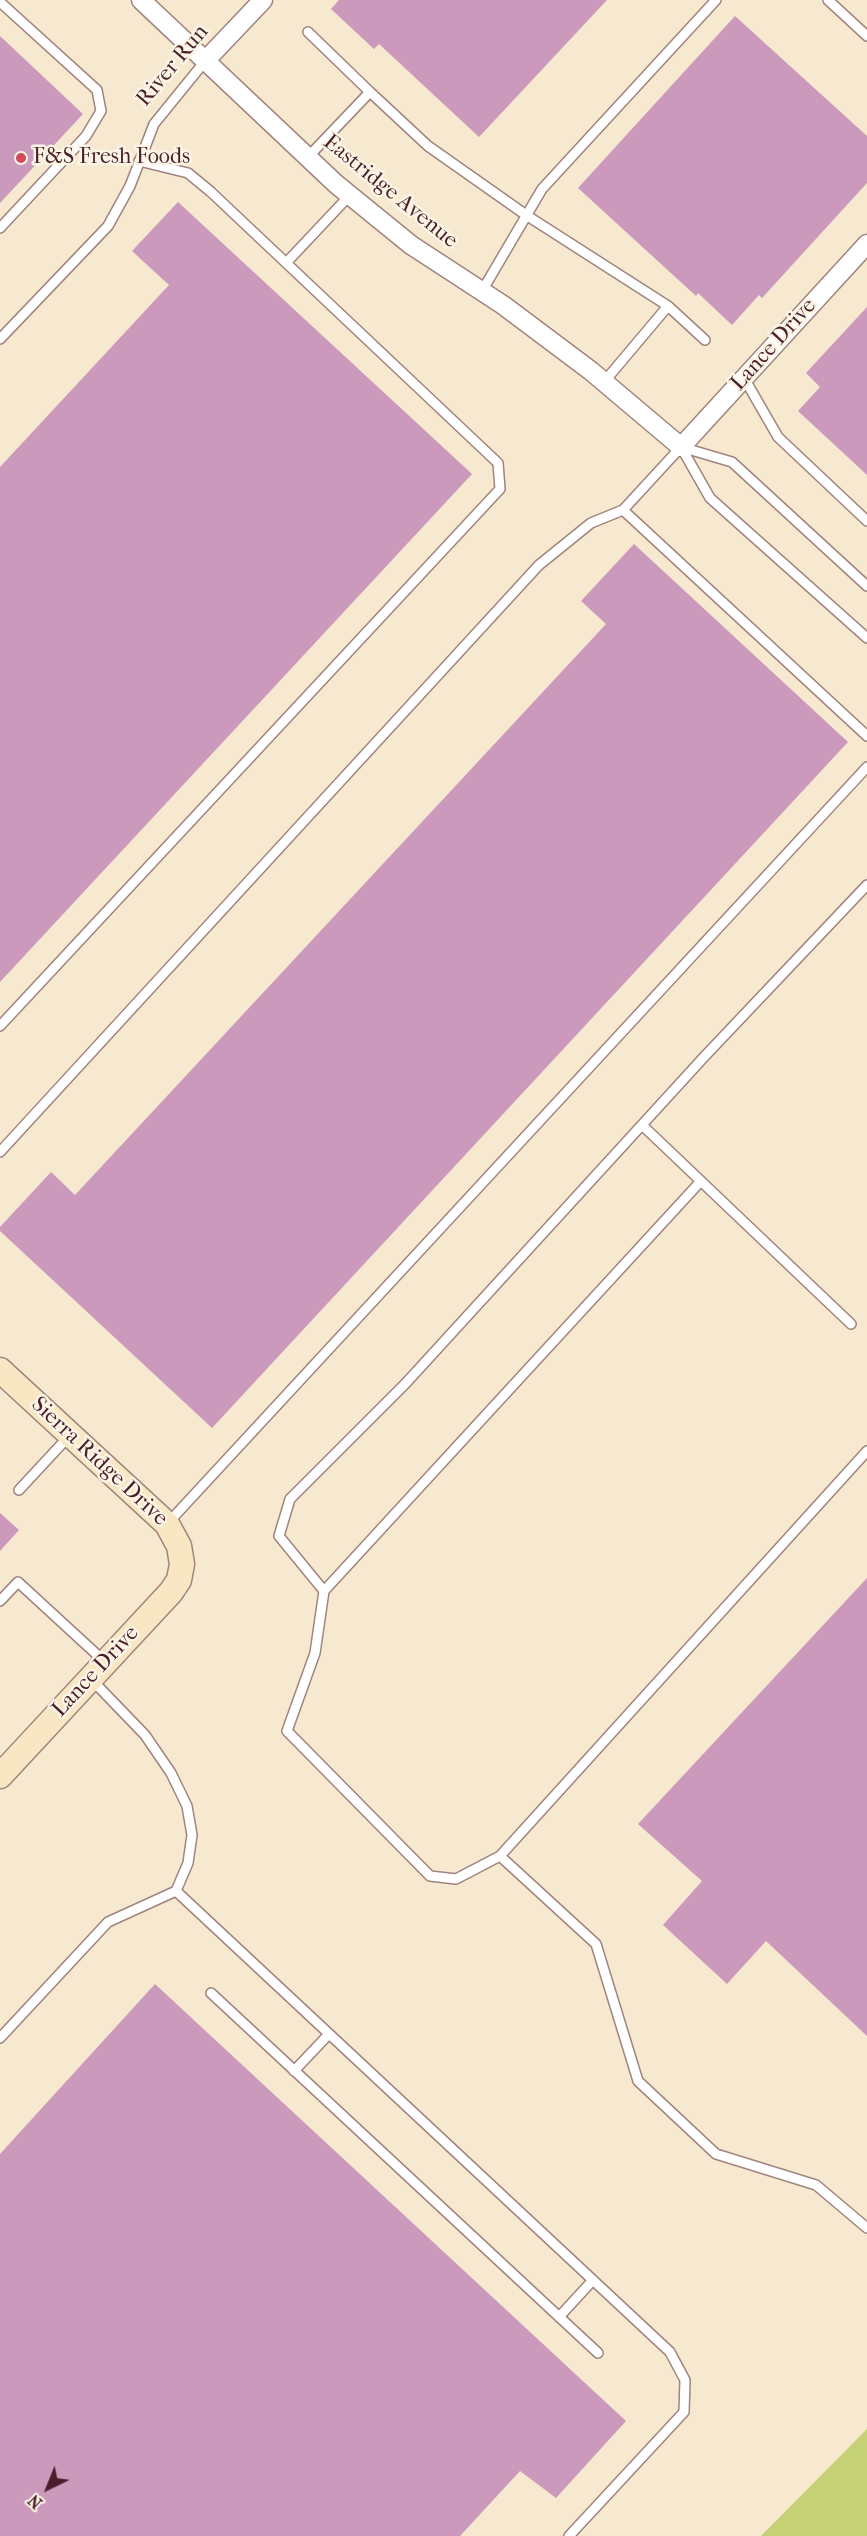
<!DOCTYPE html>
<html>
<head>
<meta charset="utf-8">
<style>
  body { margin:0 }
  #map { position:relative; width:867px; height:2536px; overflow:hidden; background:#f7e8d0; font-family:"IM FELL French Canon",serif }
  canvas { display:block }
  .north { position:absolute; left:18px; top:2458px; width:60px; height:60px; -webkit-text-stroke:4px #fcf5e5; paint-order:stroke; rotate:223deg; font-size:16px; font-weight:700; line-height:24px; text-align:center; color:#4a1f2b }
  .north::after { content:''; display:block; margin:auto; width:21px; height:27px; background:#4a1f2b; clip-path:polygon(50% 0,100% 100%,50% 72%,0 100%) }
</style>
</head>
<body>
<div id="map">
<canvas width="867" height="2536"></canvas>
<div class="north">N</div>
</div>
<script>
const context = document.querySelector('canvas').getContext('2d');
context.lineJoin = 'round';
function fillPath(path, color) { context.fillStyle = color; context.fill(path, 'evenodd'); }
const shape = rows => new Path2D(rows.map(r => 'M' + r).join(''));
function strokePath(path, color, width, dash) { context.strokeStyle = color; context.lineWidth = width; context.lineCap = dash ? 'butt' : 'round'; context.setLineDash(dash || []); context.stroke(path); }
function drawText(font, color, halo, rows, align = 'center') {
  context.font = font + ' "IM FELL French Canon",serif'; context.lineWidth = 5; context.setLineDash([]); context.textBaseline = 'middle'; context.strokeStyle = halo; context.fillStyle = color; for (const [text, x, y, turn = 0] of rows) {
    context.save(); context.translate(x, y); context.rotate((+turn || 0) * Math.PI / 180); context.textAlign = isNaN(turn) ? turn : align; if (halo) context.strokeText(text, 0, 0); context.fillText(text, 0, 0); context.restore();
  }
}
const green = shape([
  [867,2429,867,2536,761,2536]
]);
const building = shape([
  [339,0,607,0,479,137,379,44,374,49,331,9],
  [735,16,867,136,867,183,762,298,759,295,732,325,698,293,696,296,578,188],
  [0,36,83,114,0,203],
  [178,202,472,474,0,982,0,467,169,285,132,251],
  [867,307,867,475,798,411,820,387,806,373],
  [634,544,848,742,212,1428,0,1231,0,1227,51,1172,75,1195,606,624,581,601],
  [0,1513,19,1530,0,1551],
  [867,1578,867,2036,766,1941,727,1984,663,1925,702,1881,638,1824],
  [155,1984,626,2421,556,2498,520,2471,460,2536,0,2536,0,2154]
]);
const lane = shape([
  [828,0,867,36],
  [0,2,97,90,101,111,86,136,0,228],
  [308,32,370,92],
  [308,157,370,92,428,146,526,215,668,306,604,382],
  [286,263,350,195],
  [482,291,542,189,716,0],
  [668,306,705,340],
  [0,339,108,226,130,186,154,124,206,60],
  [744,378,778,437,867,521],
  [681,447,623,510,867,736],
  [681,447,710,498,867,638],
  [681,447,732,462,867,586],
  [0,1026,500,489,498,463,211,192,188,173,139,161],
  [642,1125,851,1324],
  [0,1152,539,565,591,523,623,510],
  [867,1451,500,1856,596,1944,638,2081,716,2154,816,2185,867,2228],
  [19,1490,70,1435],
  [168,1523,867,767],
  [324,1591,701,1181],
  [0,1601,18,1582,105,1662],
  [92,1680,145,1735,171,1773,187,1806,192,1835,188,1863,176,1891,670,2352,685,2380,684,2412,569,2536],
  [500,1856,456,1879,430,1876,287,1731,315,1653,324,1591,279,1536,290,1499,406,1383,704,1057,867,885],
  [211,1993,598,2353],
  [0,2038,108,1922,176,1891],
  [294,2071,329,2034],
  [559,2317,593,2280]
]);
const street = shape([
  [141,0,336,184,411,245,503,305,591,371,681,447,867,244],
  [206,60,263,0]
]);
const secondary = shape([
  [0,1370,167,1524,179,1546,182,1564,179,1580,171,1592,0,1776]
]);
const markers = [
  [21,158,6,"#d1495b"]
];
const streetNames = [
  ["River Run",173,66,-50],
  ["Eastridge Avenue",390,192,39],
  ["Lance Drive",774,345,-48],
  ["Sierra Ridge Drive",99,1462,43],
  ["Lance Drive",96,1672,-47]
];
const poiNames = [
  ["F&S Fresh Foods",33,158]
];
fillPath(green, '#c4d275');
fillPath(building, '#cb99bb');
strokePath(lane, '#a0847e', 12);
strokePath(street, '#a0847e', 21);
strokePath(secondary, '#a0847e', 27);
strokePath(lane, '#fff', 9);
strokePath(street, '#fff', 18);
strokePath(secondary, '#f9e7c3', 24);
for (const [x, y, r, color] of markers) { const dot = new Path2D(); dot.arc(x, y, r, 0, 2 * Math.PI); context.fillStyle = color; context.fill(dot); strokePath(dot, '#fcf5e5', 2); }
drawText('22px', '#4a1f2b', '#fcf5e5', streetNames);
drawText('22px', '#4a1f2b', '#fcf5e5', poiNames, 'left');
</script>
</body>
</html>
